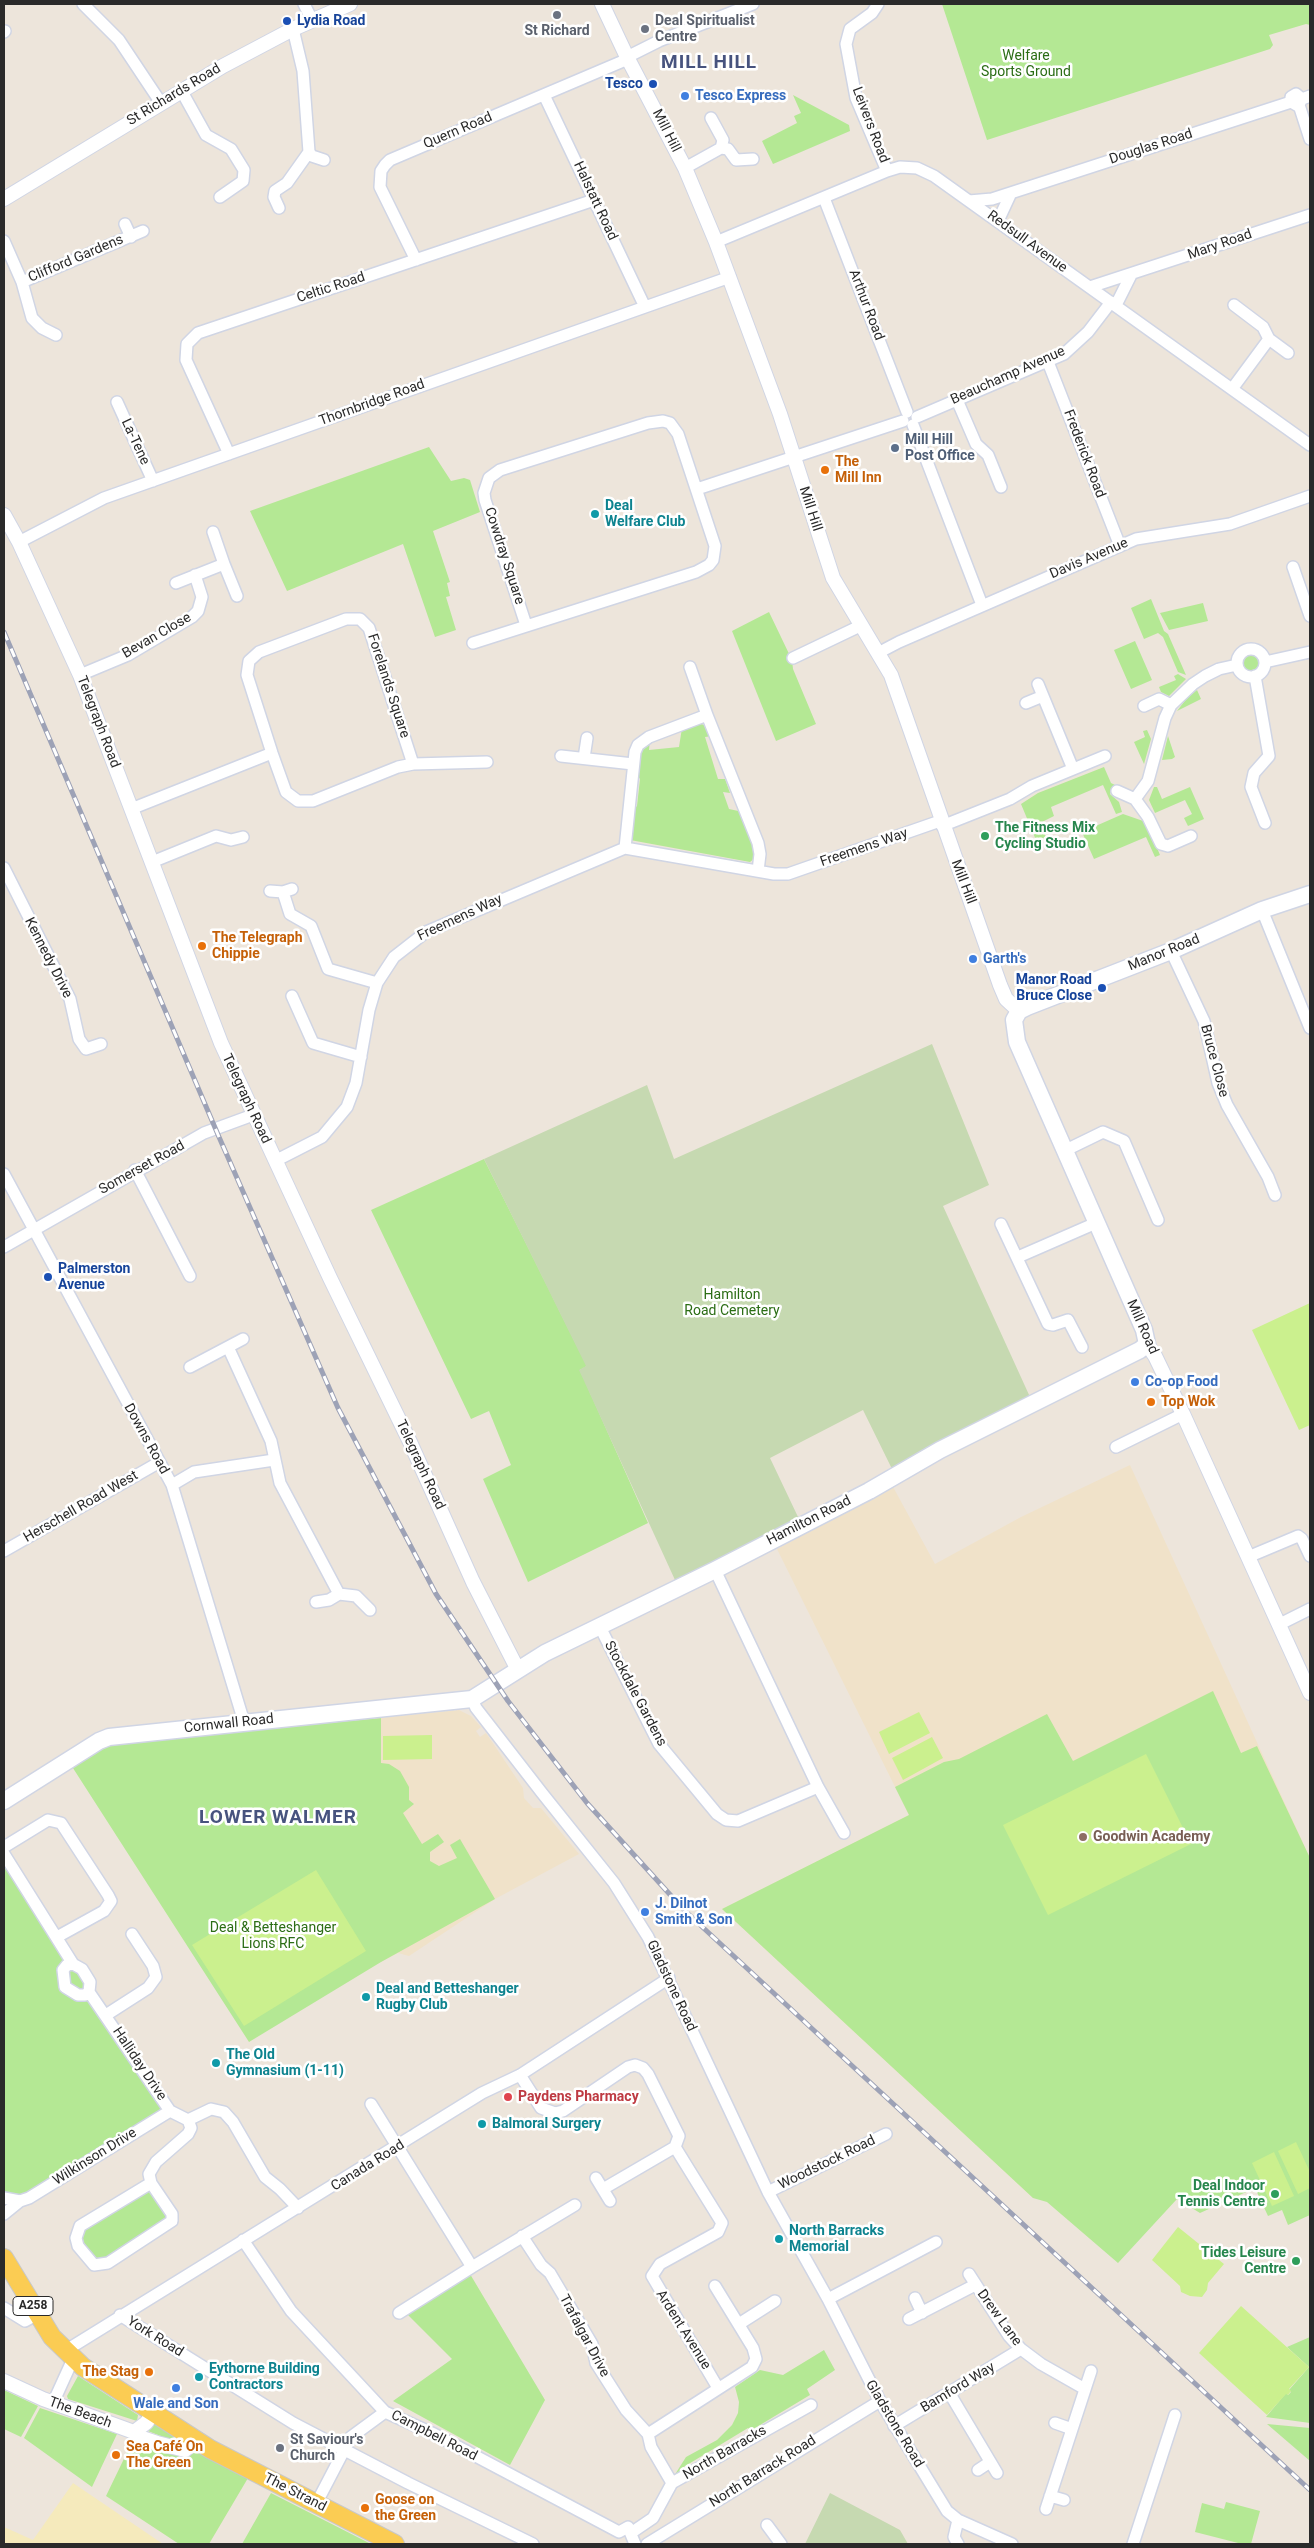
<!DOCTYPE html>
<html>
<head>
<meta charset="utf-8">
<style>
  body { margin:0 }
  #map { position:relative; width:1314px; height:2548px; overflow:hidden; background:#ede5db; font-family:Roboto,sans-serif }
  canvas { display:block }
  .frame { position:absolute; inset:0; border:5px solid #2a2a2a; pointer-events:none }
</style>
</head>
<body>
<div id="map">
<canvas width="1314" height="2548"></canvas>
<div class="frame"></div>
</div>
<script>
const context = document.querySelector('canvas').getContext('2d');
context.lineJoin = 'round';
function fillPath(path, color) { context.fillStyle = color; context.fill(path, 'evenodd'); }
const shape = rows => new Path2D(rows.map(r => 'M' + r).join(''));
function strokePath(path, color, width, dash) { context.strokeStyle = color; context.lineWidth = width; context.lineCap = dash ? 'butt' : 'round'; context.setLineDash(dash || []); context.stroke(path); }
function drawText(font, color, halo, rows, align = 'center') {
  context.font = font + ' Roboto,sans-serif'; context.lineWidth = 5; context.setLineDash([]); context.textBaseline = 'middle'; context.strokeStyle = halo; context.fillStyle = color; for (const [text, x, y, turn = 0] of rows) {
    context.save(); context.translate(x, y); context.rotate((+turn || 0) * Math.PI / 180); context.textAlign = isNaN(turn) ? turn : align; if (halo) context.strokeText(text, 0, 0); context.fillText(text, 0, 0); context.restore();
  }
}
const education = shape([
  [1130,1465,1310,1858,1033,2198,722,1909,909,1815,777,1549,892,1485,935,1564,1021,1517],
  [459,1710,471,1716,481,1727,476,1731,480,1737,486,1733,523,1788,524,1798,533,1808,541,1808,579,1854,495,1899,409,1956,398,1953,381,1962,234,1732]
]);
const green = shape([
  [942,4,1310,4,1310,25,1306,24,1269,35,1273,45,1270,49,987,140],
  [793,95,849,125,850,131,773,164,762,141,797,123,794,116,801,113],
  [429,447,451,481,464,478,470,480,480,512,433,531,450,582,447,583,450,596,446,597,456,630,435,637,403,544,287,591,250,511],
  [1151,599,1164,631,1168,634,1186,675,1178,672,1163,637,1158,633,1144,639,1131,608],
  [1203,603,1208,621,1169,630,1160,613],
  [769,612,792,660,793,669,816,724,776,741,732,631],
  [1135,641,1152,680,1131,689,1114,650],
  '1241 663a10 10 0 1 1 20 0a10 10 0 1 1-20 0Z',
  [1178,674,1186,679,1169,696,1161,692,1159,687,1176,680,1174,676],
  [1197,690,1201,699,1177,711,1187,698],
  [699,723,706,726,712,736,705,737,718,779,725,779,730,793,723,792,729,809,743,812,756,845,755,858,750,862,630,840,632,811,637,806,640,779,636,773,638,752,650,740,649,750,679,747,682,728],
  [1147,730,1151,739,1144,764,1134,742,1145,737,1143,731],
  [1168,736,1175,757,1172,759,1162,760],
  [1104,767,1111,783,1115,785,1110,794,1119,802,1122,812,1116,814,1103,785,1051,807,1054,816,1040,823,1046,837,1036,840,1021,804,1038,793],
  [1154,787,1157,787,1162,799,1190,787,1204,819,1188,826,1184,818,1192,814,1185,800,1155,813,1149,800],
  [1123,814,1146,822,1160,855,1155,857,1146,837,1094,859,1082,832],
  [484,1159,587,1366,580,1370,648,1523,528,1582,483,1479,511,1465,489,1411,471,1419,371,1210],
  [1213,1691,1241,1753,1257,1746,1310,1858,1310,2215,1288,2225,1282,2210,1268,2216,1255,2188,1200,2213,1177,2199,1118,2263,1047,2202,1033,2198,722,1909,909,1815,895,1787,944,1762,959,1759,1047,1714,1073,1761],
  [381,1718,381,1763,389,1764,400,1771,409,1787,409,1800,414,1804,403,1813,422,1844,438,1834,444,1842,430,1852,430,1861,439,1866,457,1858,450,1845,460,1839,495,1899,381,1962,249,2042,71,1765,105,1744],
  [4,1854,170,2111,29,2198,4,2198],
  [151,2183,172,2221,94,2265,77,2232],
  [470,2274,545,2400,510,2465,393,2401,452,2359,406,2313],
  [1310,2337,1310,2423,1266,2417,1286,2393,1288,2395,1291,2392,1289,2390,1309,2367,1287,2347],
  [824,2350,835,2370,807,2389,810,2395,750,2431,748,2428,682,2468,685,2474,674,2476,686,2457,717,2440,732,2425,738,2413,739,2402,735,2387,760,2370,783,2375],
  [78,2376,138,2415,137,2421,68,2399,67,2396],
  [4,2390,38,2406,21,2437,4,2429],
  [40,2408,117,2434,92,2487,24,2438],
  [162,2422,185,2441,181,2444,148,2431,147,2429,154,2423],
  [1267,2424,1310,2428,1310,2461],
  [134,2438,182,2455,201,2452,248,2478,209,2544,179,2544,106,2496],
  [271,2493,371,2544,242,2544],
  [1226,2502,1260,2511,1251,2544,1242,2544,1195,2532,1202,2503,1224,2509]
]);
const sand = shape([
  [73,2483,163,2544,4,2544,4,2527,33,2540]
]);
const cemetery = shape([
  [932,1044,989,1185,943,1206,1030,1397,893,1471,863,1410,770,1458,799,1519,675,1580,579,1370,586,1366,484,1159,647,1085,674,1159],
  [830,2493,900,2530,908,2544,805,2544]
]);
const pitch = shape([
  [1310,1303,1310,1425,1299,1430,1252,1330],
  [919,1712,930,1733,889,1754,879,1732],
  [432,1735,432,1759,383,1760,383,1736],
  [932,1737,943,1758,903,1780,892,1758],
  [1146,1754,1191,1844,1048,1915,1003,1825],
  [316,1870,366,1951,244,2026,192,1945],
  [1296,2142,1310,2172,1310,2188,1298,2194,1278,2151],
  [1274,2152,1294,2196,1272,2206,1252,2163],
  [1178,2227,1224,2264,1208,2283,1207,2290,1202,2297,1190,2296,1181,2292,1180,2286,1152,2260],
  [1241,2306,1309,2367,1289,2389,1291,2391,1288,2395,1286,2394,1267,2415,1199,2353]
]);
const minor = shape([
  [83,4,119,40,161,103],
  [304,4,312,20],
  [878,4,872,13,850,29,846,44,856,98,887,171],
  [4,32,5,31],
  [627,57,659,41,753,4],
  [181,90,206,135,231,149,244,170,243,181,220,197],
  [544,95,645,307],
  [1302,99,1296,94,1291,97,1291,102,1298,106,1302,99,1310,96],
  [1299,105,1310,139],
  [711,118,723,140,721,148,728,149,736,160,753,159],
  [309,152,312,156,324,160],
  [685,168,721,148],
  [824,198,907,412],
  [969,201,992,199,1291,102],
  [279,208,274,197,275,191,287,183,309,152,303,71,293,29],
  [998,221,1011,193],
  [125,224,131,237],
  [4,241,22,282,32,318,42,328,56,335],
  [716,242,887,171,900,167,917,168,934,176,1310,445],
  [416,260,380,187,381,171,385,165,390,160,628,59],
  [22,282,143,231],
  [1090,287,1310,215],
  [1116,305,1131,275],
  [1269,339,1288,353],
  [1048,362,1120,546],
  [1232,389,1269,339,1263,327,1234,305],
  [957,400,976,444,988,455,1001,487],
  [117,402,153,481],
  [917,417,1064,354,1088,332,1111,302],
  [913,425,982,605],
  [229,454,186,360,187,344,198,333,594,200],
  [697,489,903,421],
  [19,542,104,498,730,277],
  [224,564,237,596],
  [1293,567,1310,616],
  [176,583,224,564,213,532],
  [473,643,696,572,709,565,713,560,715,546,678,434,670,423,663,421,648,423,500,470,489,478,484,493,485,500,526,625],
  '1237 663a14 14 0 1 1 28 0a14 14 0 1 1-28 0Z',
  [878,653,899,642,1136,539,1230,524,1310,496],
  [793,658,860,626],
  [1265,662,1310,652],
  [690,667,707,715],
  [80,675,128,655,192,617,198,611,202,597,195,575],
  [1255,676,1269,756,1254,773,1251,787,1265,823],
  [1038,684,1073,769],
  [1026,703,1043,696],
  [1144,706,1159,699,1171,705],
  [561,756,633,764],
  [584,758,587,738],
  [413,764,369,628,360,619,346,619,259,652,249,661,247,675,272,753,286,792,298,801,313,801,398,767,413,764,487,762],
  [1117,791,1135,799],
  [131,809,272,753],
  [942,826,1010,799,1032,786,1105,756],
  [1191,836,1168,846,1161,844,1148,817,1135,799,1148,781,1165,718,1171,705,1193,684,1205,676,1219,669,1237,665],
  [625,848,635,752,638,745,649,737,707,715,758,843,760,854,758,871],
  [152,862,216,836,231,840,243,837],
  [4,868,70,999,79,1039,86,1049,101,1044],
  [270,891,283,892,292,889],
  [283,892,290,914,311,926,328,969,377,983],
  [1262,910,1310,1028],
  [1171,951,1204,1021,1218,1083,1227,1105,1268,1177,1275,1195],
  [292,996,313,1043,361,1057],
  [1064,1151,1103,1132,1124,1141,1158,1220],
  [275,1161,322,1137,347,1107,356,1083,369,1010,377,983,394,957,426,932,625,848,774,874,788,874,940,821],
  [135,1170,190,1276],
  [4,1174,172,1485,244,1722],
  [1001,1224,1048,1324,1053,1325,1068,1320,1082,1347],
  [4,1247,204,1133,253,1115],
  [1018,1257,1096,1223],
  [228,1347,271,1441,280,1483,339,1594],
  [190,1367,243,1339],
  [1116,1447,1183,1414],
  [172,1485,194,1472,274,1460],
  [4,1551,158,1463],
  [1248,1557,1298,1536,1302,1539,1310,1556],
  [715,1570,818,1787,844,1833],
  [316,1602,329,1600,339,1594,356,1596,370,1610],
  [1280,1624,1310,1609],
  [600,1627,659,1744,717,1814,726,1820,738,1821,818,1787],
  [472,1699,476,1708,542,1793,614,1883,648,1937,768,2192,828,2299,880,2401,947,2511,958,2520,1012,2544],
  [4,1847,48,1820,61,1823,108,1895,111,1901,104,1911,57,1937],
  [4,1854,73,1964],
  [89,1992,85,1995,78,1995,65,1987,63,1970,67,1965,73,1964,82,1969,90,1982,89,1992,170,2111,188,2120,211,2109,224,2112,233,2122,265,2177,280,2189,298,2208],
  [106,2015,148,1988,156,1977,153,1966,132,1934],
  [520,2075,541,2108,555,2113,563,2111,628,2067,635,2065,643,2068,648,2074,679,2136,675,2147,722,2223,718,2232,660,2264,652,2276,718,2388],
  [371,2104,472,2267,399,2313],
  [596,2178,610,2201],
  [151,2183,80,2226,76,2238,78,2246,94,2265,108,2263,172,2221,172,2214,151,2183,149,2174,156,2162,188,2134,191,2128,188,2120],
  [603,2189,675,2147],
  [768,2192,886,2134],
  [4,2198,20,2201,29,2198,170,2111],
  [4,2214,20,2201],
  [522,2236,541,2265,550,2273,592,2344,596,2363,626,2410,648,2434],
  [243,2240,291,2311,385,2412,434,2434,619,2532,628,2527,635,2544],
  [472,2267,575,2205],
  [969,2274,1009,2336,1021,2349,1041,2364,1085,2389],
  [915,2298,922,2313],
  [828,2299,936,2242],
  [4,2308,25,2321,38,2314],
  [120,2315,293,2423,408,2483,533,2544],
  [909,2319,975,2285],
  [739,2324,775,2301],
  [65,2351,482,2093,520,2075,669,1978],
  [950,2394,997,2473],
  [53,2403,73,2359],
  [1055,2423,1072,2429],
  [894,2426,1021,2349],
  [978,2470,990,2462],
  [672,2483,651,2447,648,2434,752,2367,756,2359,753,2348,715,2286],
  [1050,2496,1064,2500],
  [316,2504,351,2437,385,2412],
  [1046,2509,1091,2371],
  [767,2525,781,2544],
  [631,2533,653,2518,672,2483,811,2405],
  [647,2544,880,2401],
  [958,2544,954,2537,958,2520],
  [1133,2544,1175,2415]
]);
const tertiary = shape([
  [602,4,627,57,685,168,716,242,780,414,833,578,891,675,1000,985,1006,999,1019,1011],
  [4,199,223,66,293,29,350,4],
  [4,515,19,542,80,675,221,1043,330,1278,410,1442,473,1582,518,1670],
  [1147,1344,1155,1356,1183,1414,1310,1693],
  [4,2381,43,2399,134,2432,142,2438,157,2443,185,2450,195,2441],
  [134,2432,146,2423,153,2414]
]);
const secondary = shape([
  [4,1801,99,1741,109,1737,472,1699,545,1653,715,1570,869,1491,940,1450,1140,1350,1147,1344,1144,1330,1017,1042,1014,1020,1019,1011,1027,1007,1171,951,1262,910,1310,894]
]);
const primary = shape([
  [4,2258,52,2337,83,2367,210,2449,395,2544]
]);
const rail = shape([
  [4,632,219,1137,338,1408,436,1594,508,1701,587,1803,684,1910,1310,2490]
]);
const markers = [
  [557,15,5,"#6b7280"],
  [287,21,5,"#1a4fb4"],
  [645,29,5,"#6b7280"],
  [653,84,5,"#1a4fb4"],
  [685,96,5,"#3f7fe0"],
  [895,448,5,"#5c6f8a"],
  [825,470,5,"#e8710a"],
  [595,514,5,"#0f9aa8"],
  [985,836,5,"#2e9e5b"],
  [202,946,5,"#e8710a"],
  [973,959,5,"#3f7fe0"],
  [1102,988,5,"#1a4fb4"],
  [48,1277,5,"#1a4fb4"],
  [1135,1382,5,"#3f7fe0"],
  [1151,1402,5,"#e8710a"],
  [1083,1837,5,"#8d6e63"],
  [645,1912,5,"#3f7fe0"],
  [366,1997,5,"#0f9aa8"],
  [216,2063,5,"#0f9aa8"],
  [508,2097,5,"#e0444e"],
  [482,2124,5,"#0f9aa8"],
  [1275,2194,5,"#2e9e5b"],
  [779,2239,5,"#0f9aa8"],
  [1296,2261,5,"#2e9e5b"],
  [149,2372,5,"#e8710a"],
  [199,2377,5,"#0f9aa8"],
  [176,2388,5,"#3f7fe0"],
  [280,2448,5,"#6b7280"],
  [116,2455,5,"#e8710a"],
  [365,2508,5,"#e8710a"]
];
const shields = [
  [33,2306,40]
];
const shieldNames = [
  ["A258",33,2306]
];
const transitNames = [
  ["Lydia Road",297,21],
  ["Tesco",643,84,"right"],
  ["Manor Road",1092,980,"right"],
  ["Bruce Close",1092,996,"right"],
  ["Palmerston",58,1269],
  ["Avenue",58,1285]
];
const worshipNames = [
  ["Deal Spiritualist",655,21],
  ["Centre",655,37],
  ["St Richard",557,31,"center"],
  ["St Saviour's",290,2440],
  ["Church",290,2456]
];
const parkNames = [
  ["Welfare",1026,56],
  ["Sports Ground",1026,72],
  ["Hamilton",732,1295],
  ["Road Cemetery",732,1311],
  ["Deal & Betteshanger",273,1928],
  ["Lions RFC",273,1944]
];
const streetNames = [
  ["St Richards Road",174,95,-31],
  ["Leivers Road",870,125,69],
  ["Quern Road",458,131,-23],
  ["Mill Hill",666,131,63],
  ["Douglas Road",1151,147,-18],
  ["Halstatt Road",595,201,65],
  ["Redsull Avenue",1027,242,36],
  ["Mary Road",1220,245,-19],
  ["Clifford Gardens",76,259,-23],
  ["Celtic Road",331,288,-18],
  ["Arthur Road",866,305,69],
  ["Beauchamp Avenue",1008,376,-24],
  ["Thornbridge Road",372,403,-20],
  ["La-Tene",135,442,65],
  ["Frederick Road",1084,454,69],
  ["Mill Hill",810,509,72],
  ["Cowdray Square",504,556,72],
  ["Davis Avenue",1089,559,-23],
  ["Bevan Close",157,636,-30],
  ["Forelands Square",388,686,72],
  ["Telegraph Road",98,722,69],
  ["Freemens Way",864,848,-19],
  ["Mill Hill",963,882,69],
  ["Freemens Way",460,918,-25],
  ["Manor Road",1164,953,-22],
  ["Kennedy Drive",48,958,63],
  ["Bruce Close",1214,1061,75],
  ["Telegraph Road",246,1099,65],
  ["Somerset Road",142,1168,-29],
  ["Mill Road",1142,1327,66],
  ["Downs Road",146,1439,61],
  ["Telegraph Road",420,1465,65],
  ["Herschell Road West",81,1507,-30],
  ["Hamilton Road",809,1521,-27],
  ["Stockdale Gardens",635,1694,62],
  ["Cornwall Road",229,1724,-6],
  ["Gladstone Road",671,1986,65],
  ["Halliday Drive",139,2064,56],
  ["Wilkinson Drive",95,2157,-32],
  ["Woodstock Road",827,2163,-26],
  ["Canada Road",368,2166,-32],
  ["Drew Lane",999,2318,54],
  ["Ardent Avenue",683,2330,58],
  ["Trafalgar Drive",584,2336,62],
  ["York Road",155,2337,32],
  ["Bamford Way",958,2388,-31],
  ["The Beach",80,2413,20],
  ["Gladstone Road",894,2424,59],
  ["Campbell Road",434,2436,27],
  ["North Barracks",725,2453,-30],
  ["North Barrack Road",763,2472,-32],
  ["The Strand",295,2493,27]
];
const shopNames = [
  ["Tesco Express",695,96],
  ["Garth's",983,959],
  ["Co-op Food",1145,1382],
  ["J. Dilnot",655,1904],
  ["Smith & Son",655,1920],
  ["Wale and Son",176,2404,"center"]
];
const serviceNames = [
  ["Mill Hill",905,440],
  ["Post Office",905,456]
];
const foodNames = [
  ["The",835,462],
  ["Mill Inn",835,478],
  ["The Telegraph",212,938],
  ["Chippie",212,954],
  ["Top Wok",1161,1402],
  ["The Stag",139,2372,"right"],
  ["Sea Café On",126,2447],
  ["The Green",126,2463],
  ["Goose on",375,2500],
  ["the Green",375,2516]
];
const cultureNames = [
  ["Deal",605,506],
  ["Welfare Club",605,522],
  ["Deal and Betteshanger",376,1989],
  ["Rugby Club",376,2005],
  ["The Old",226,2055],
  ["Gymnasium (1-11)",226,2071],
  ["Balmoral Surgery",492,2124],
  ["North Barracks",789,2231],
  ["Memorial",789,2247],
  ["Eythorne Building",209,2369],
  ["Contractors",209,2385]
];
const leisureNames = [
  ["The Fitness Mix",995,828,"left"],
  ["Cycling Studio",995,844,"left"],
  ["Deal Indoor",1265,2186],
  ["Tennis Centre",1265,2202],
  ["Tides Leisure",1286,2253],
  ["Centre",1286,2269]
];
const educationNames = [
  ["Goodwin Academy",1093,1837]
];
const healthNames = [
  ["Paydens Pharmacy",518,2097]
];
const districtNames = [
  ["MILL HILL",709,63],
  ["LOWER WALMER",278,1818]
];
fillPath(education, '#f0e2c9');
fillPath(green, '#b4e894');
fillPath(sand, '#f5eabc');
fillPath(cemetery, '#c6d9b1');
fillPath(pitch, '#cbf08e');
strokePath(minor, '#d0d5e4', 14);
strokePath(tertiary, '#d0d5e4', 16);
strokePath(secondary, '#d0d5e4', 19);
strokePath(primary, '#c8c8c8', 20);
strokePath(minor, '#fff', 11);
strokePath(tertiary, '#fff', 14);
strokePath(secondary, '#fff', 16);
strokePath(primary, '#fbcc53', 18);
strokePath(rail, '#9da2b6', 5);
strokePath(rail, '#fff', 3, [9]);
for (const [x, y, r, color] of markers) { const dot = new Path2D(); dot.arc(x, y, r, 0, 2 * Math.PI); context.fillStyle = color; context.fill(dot); strokePath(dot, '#fff', 2); }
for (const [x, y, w] of shields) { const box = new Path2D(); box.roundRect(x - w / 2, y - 9.5, w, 19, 4); context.fillStyle = '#fff'; context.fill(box); strokePath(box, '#2a2a2a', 1); }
drawText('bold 12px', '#2a2a2a', null, shieldNames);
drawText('bold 14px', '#164399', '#fff', transitNames, 'left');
drawText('bold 14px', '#5b616d', '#fff', worshipNames, 'left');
drawText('14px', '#2b6d15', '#fff', parkNames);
drawText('14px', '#2a2a2a', '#fff', streetNames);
drawText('bold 14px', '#366cbe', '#fff', shopNames, 'left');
drawText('bold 14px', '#4e5e75', '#fff', serviceNames, 'left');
drawText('bold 14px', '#c56008', '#fff', foodNames, 'left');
drawText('bold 14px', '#0d838f', '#fff', cultureNames, 'left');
drawText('bold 14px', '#27864d', '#fff', leisureNames, 'right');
drawText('bold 14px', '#785e54', '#fff', educationNames, 'left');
drawText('bold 14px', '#be3a42', '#fff', healthNames, 'left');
context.letterSpacing = '1px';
drawText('bold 19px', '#47537e', '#fff', districtNames);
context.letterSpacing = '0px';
</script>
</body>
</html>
